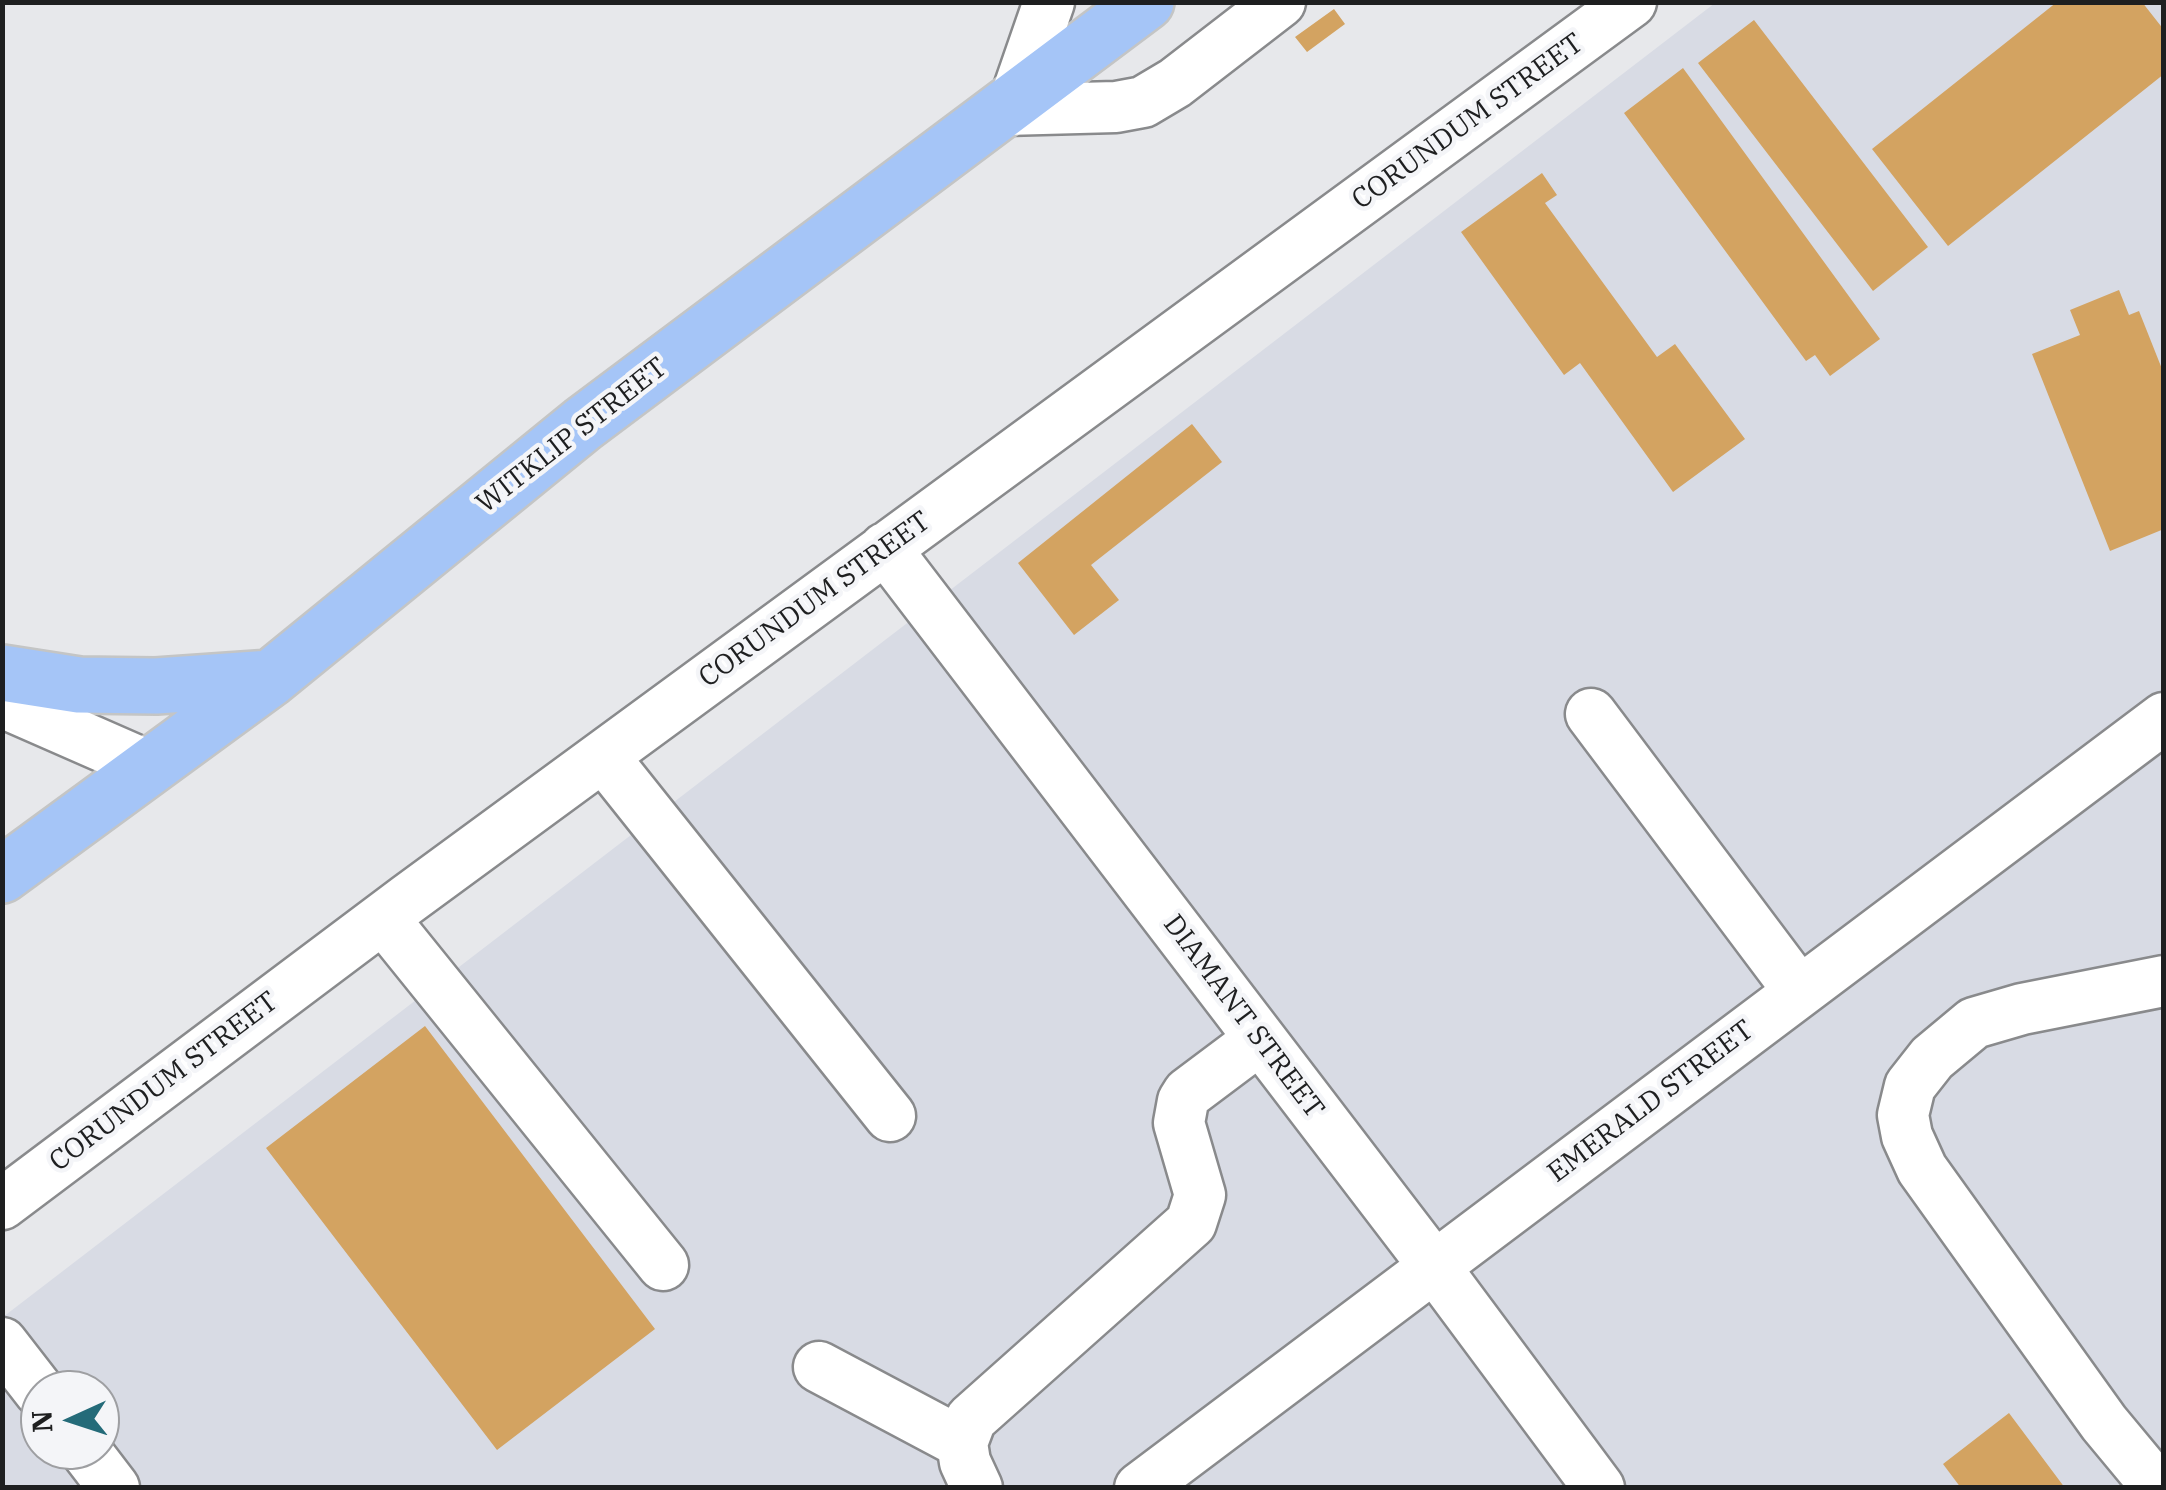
<!DOCTYPE html>
<html>
<head>
<meta charset="utf-8">
<style>
  body { margin:0 }
  #map { position:relative; width:2166px; height:1490px; overflow:hidden; background:#e7e8eb; font-family:"IBM Plex Serif",serif }
  canvas { display:block }
  .frame { position:absolute; inset:0; border:5px solid #1e1f20; pointer-events:none }
  .north { position:absolute; left:20px; top:1370px; width:100px; height:100px; box-sizing:border-box; background:#f4f5f8; border:2px solid #9e9fa2; border-radius:50%; rotate:267deg; font-size:28px; font-weight:700; line-height:40px; text-align:center; color:#1e1f20 }
  .north::after { content:''; display:block; margin:auto; width:35px; height:45px; background:#246b79; clip-path:polygon(50% 0,100% 100%,50% 72%,0 100%) }
</style>
</head>
<body>
<div id="map">
<canvas width="2166" height="1490"></canvas>
<div class="frame"></div>
<div class="north">N</div>
</div>
<script>
const context = document.querySelector('canvas').getContext('2d');
context.lineJoin = 'round';
function fillPath(path, color) { context.fillStyle = color; context.fill(path, 'evenodd'); }
const shape = rows => new Path2D(rows.map(r => 'M' + r).join(''));
function strokePath(path, color, width, dash) { context.strokeStyle = color; context.lineWidth = width; context.lineCap = dash ? 'butt' : 'round'; context.setLineDash(dash || []); context.stroke(path); }
function drawText(font, color, halo, rows, align = 'center') {
  context.font = font + ' "IBM Plex Serif",serif'; context.lineWidth = 9; context.setLineDash([]); context.textBaseline = 'middle'; context.strokeStyle = halo; context.fillStyle = color; for (const [text, x, y, turn = 0] of rows) {
    context.save(); context.translate(x, y); context.rotate((+turn || 0) * Math.PI / 180); context.textAlign = isNaN(turn) ? turn : align; if (halo) context.strokeText(text, 0, 0); context.fillText(text, 0, 0); context.restore();
  }
}
const built = shape([
  [1715,3,2163,3,2163,1487,3,1488,3,1317],
  [40,1390,100,1390,100,1450,40,1450]
]);
const building = shape([
  [2057,2,2142,2,2164,30,2164,74,1948,246,1872,149],
  [1334,9,1345,24,1307,52,1295,37],
  [1754,20,1928,247,1873,291,1698,63],
  [1683,68,1880,339,1830,376,1815,355,1806,361,1624,113],
  [1542,173,1557,195,1545,203,1657,357,1675,344,1745,439,1673,492,1580,363,1564,375,1461,232],
  [2119,290,2129,315,2139,311,2164,374,2164,529,2110,551,2032,354,2080,335,2070,310],
  [1192,424,1222,462,1091,565,1119,600,1074,635,1018,563],
  [425,1026,655,1329,497,1450,266,1148],
  [2009,1413,2065,1488,1961,1488,1943,1464]
]);
const minor = shape([
  [1014,103,1049,2],
  [1005,110,1116,107,1143,102,1175,83,1280,2],
  [885,548,1434,1266,1599,1488],
  [2,702,148,766],
  [1591,714,1799,991],
  [603,756,890,1116],
  [383,918,663,1265],
  [2,1204,408,899,1631,2],
  [2,1343,40,1392],
  [819,1367,962,1443],
  [85,1450,114,1488],
  [977,1488,965,1462,962,1443,971,1419,1191,1223,1200,1195,1179,1123,1183,1101,1188,1093,1260,1039],
  [1140,1488,2164,718],
  [2158,1488,2104,1423,1922,1169,1907,1136,1903,1115,1910,1086,1932,1058,1974,1023,2022,1009,2164,981]
]);
const major = shape([
  [2,673,79,685,156,686,271,678],
  [2,875,271,678,583,424,1146,2]
]);
const streetNames = [
  ["CORUNDUM STREET",1468,122,-36],
  ["WITKLIP STREET",572,436,-38],
  ["CORUNDUM STREET",815,600,-36],
  ["DIAMANT STREET",1243,1017,53],
  ["CORUNDUM STREET",164,1082,-37],
  ["EMERALD STREET",1651,1102,-37]
];
fillPath(built, '#d8dbe4');
fillPath(building, '#d3a361');
strokePath(minor, '#898a8c', 55);
strokePath(major, '#c4c5c5', 60);
strokePath(minor, '#fff', 50);
strokePath(major, '#a5c5f7', 55);
drawText('28px', '#1e1f20', '#f4f5f8', streetNames);
</script>
</body>
</html>
